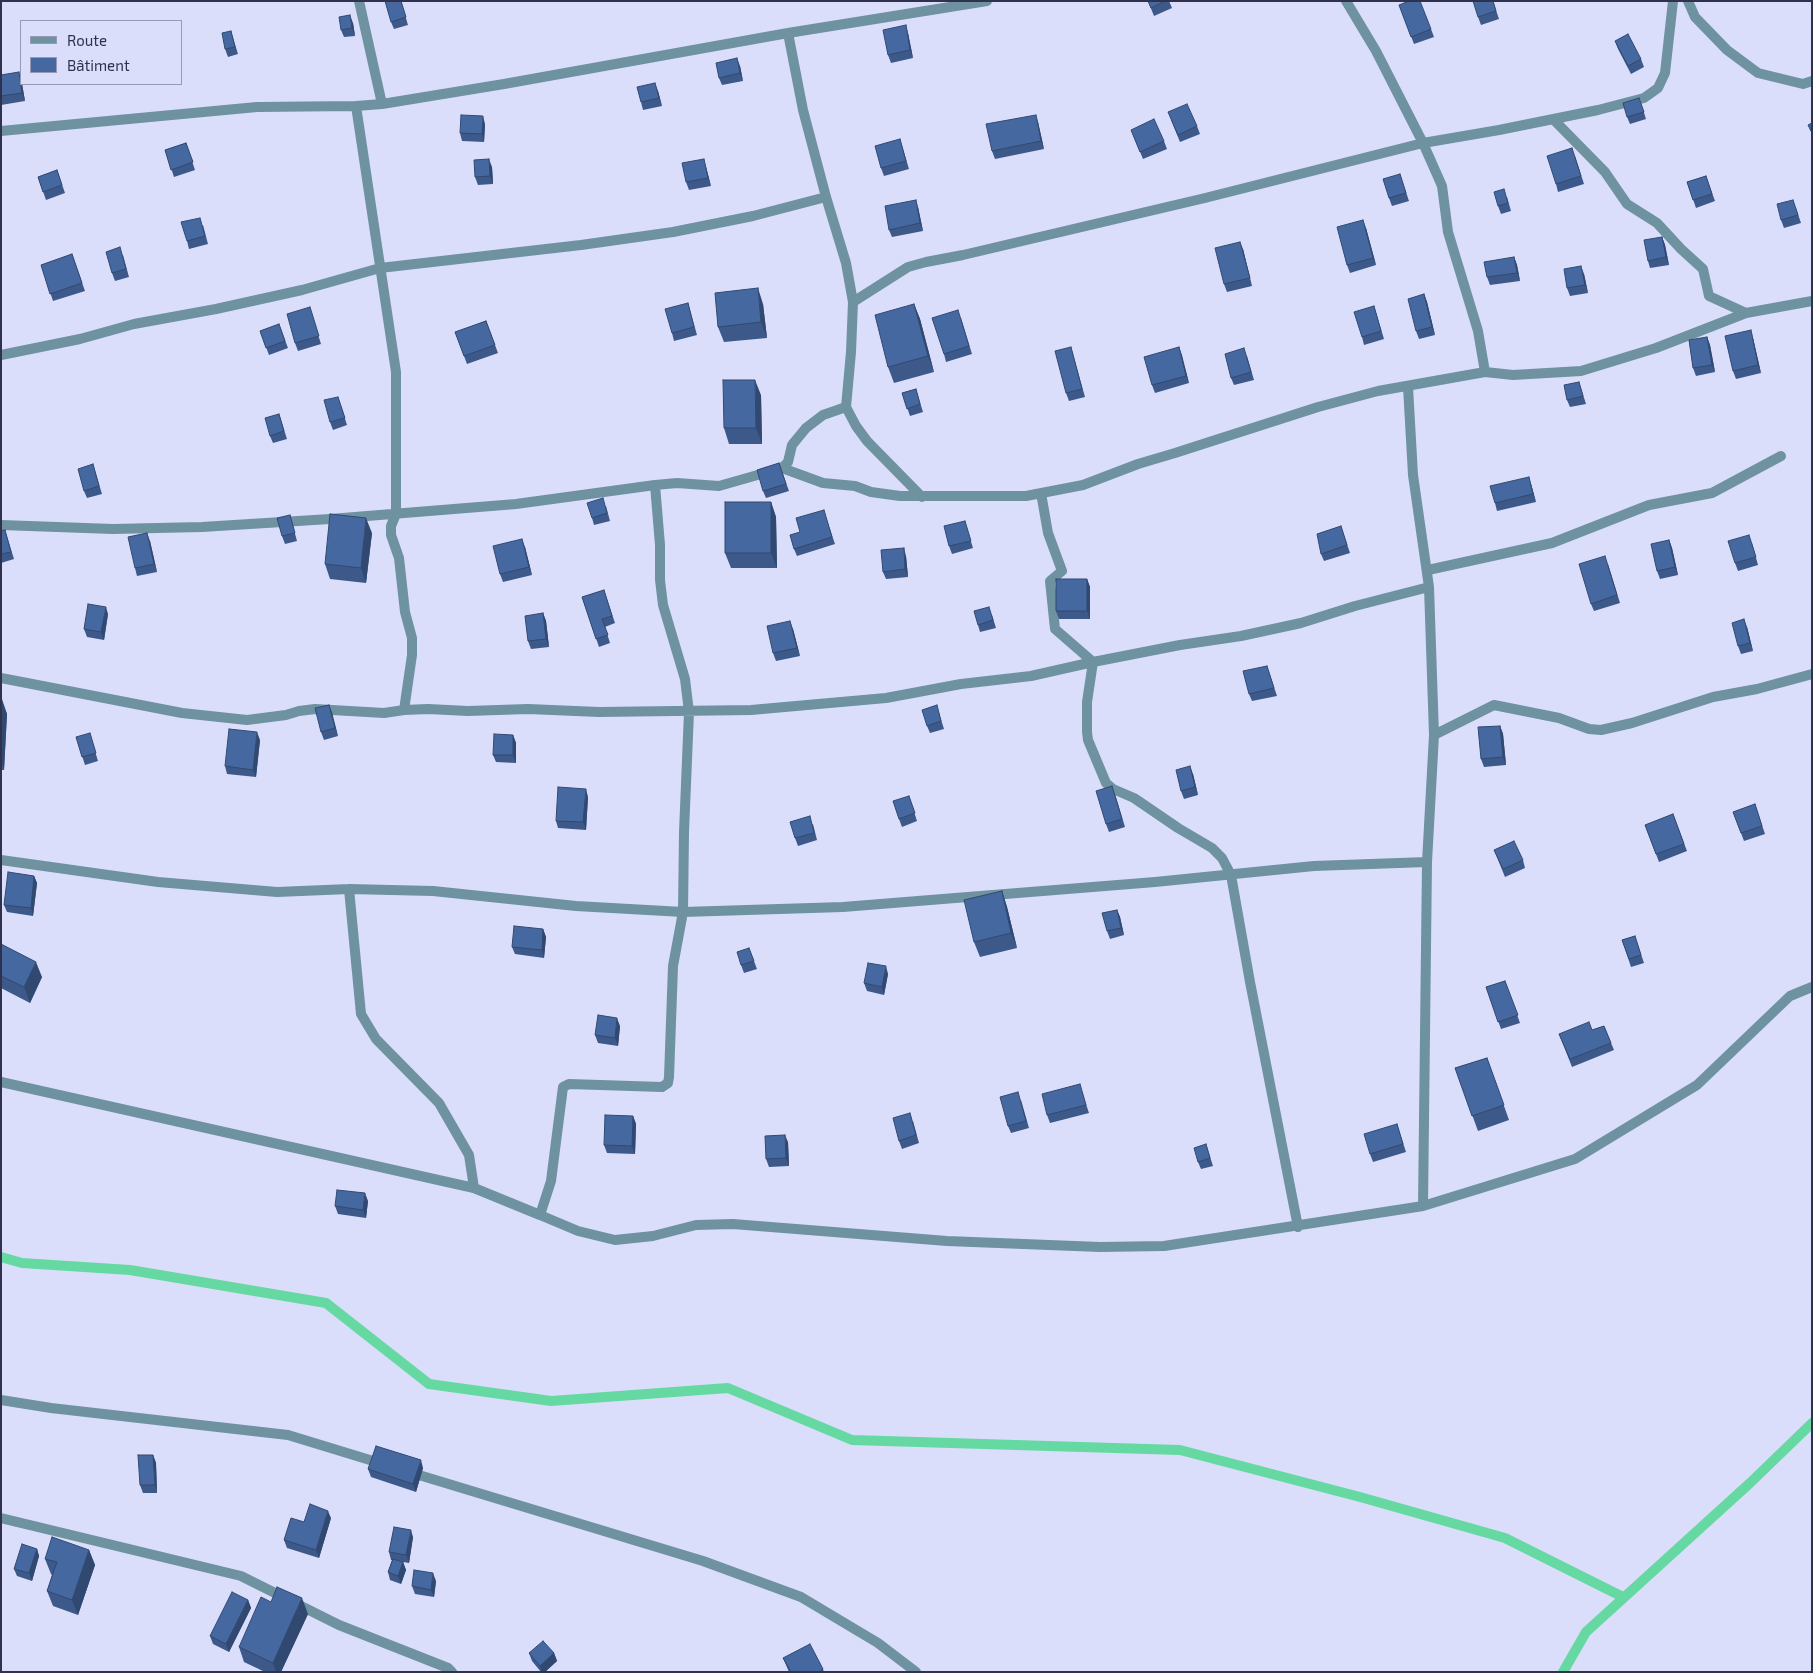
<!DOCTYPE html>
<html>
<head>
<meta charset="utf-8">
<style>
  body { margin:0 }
  #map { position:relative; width:1813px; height:1673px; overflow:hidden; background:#dbdefb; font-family:"Exo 2",sans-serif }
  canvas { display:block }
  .frame { position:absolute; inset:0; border:2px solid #30314d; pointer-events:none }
  .legend { position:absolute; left:20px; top:20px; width:162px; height:65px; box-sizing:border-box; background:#dbdefb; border:1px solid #9799b5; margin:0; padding:6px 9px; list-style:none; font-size:15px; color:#30314d }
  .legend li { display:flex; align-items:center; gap:10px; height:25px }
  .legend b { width:25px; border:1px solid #9799b5 }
</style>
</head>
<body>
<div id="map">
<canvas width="1813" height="1673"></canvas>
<div class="frame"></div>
<ul class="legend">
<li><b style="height:6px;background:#6e929f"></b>Route</li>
<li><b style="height:14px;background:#4668a1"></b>Bâtiment</li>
</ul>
</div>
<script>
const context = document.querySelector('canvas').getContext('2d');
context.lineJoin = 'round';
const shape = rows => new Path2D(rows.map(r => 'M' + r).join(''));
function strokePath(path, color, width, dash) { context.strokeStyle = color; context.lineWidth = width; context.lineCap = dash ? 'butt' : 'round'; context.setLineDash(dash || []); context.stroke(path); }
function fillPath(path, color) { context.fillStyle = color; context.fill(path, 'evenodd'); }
const stream = shape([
  [1,1257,22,1263,130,1270,326,1303,429,1384,551,1401,728,1388,852,1440,1180,1450,1360,1497,1505,1538,1623,1597],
  [1563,1672,1586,1632,1750,1483,1812,1423]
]);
const service = shape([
  [1428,570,1552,543,1649,505,1712,493,1781,456]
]);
const minor = shape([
  [359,1,382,104],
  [1346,1,1376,51,1423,143,1442,186,1448,232,1478,331,1485,372],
  [1688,1,1695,17,1727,50,1758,73,1803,84,1812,81],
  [788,33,803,110,826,197,846,263,853,302,851,352,846,407,856,426,867,441,922,497],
  [356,106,396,372,396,514,391,526,391,535,399,558,405,612,412,638,412,655,404,710],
  [1553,119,1605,172,1627,204,1657,223,1681,249,1703,269,1709,296,1746,313],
  [1,131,257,107,356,106,382,104,504,84,788,33,987,1],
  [853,302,908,267,926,262,963,255,1205,198,1423,143,1499,130,1598,110,1644,98,1658,88,1665,73,1673,1],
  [1,355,80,339,134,324,216,309,302,290,380,268,581,245,673,232,753,216,826,197],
  [1408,387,1413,475,1429,587,1434,735,1427,862,1423,1206],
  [782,468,823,483,855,486,871,492,900,496,1026,496,1083,485,1138,464,1175,453,1318,407,1378,391,1485,372,1513,375,1581,371,1656,348,1746,313,1812,301],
  [1041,493,1048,533,1062,571,1050,581,1055,629,1093,662],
  [1,525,113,529,202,527,330,519,516,504,655,485,677,483,719,486,782,468,788,462,792,445,806,428,823,415,846,407],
  [1093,662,1087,702,1087,732,1088,740,1106,783,1113,789,1134,798,1178,828,1212,848,1222,858,1231,875,1250,982,1298,1227],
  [1,678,182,713,247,720,286,715,299,711,315,709,384,713,404,710,428,709,468,711,528,709,599,712,751,710,886,698,961,684,1031,676,1093,662,1180,645,1241,636,1301,623,1355,606,1429,587],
  [1434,735,1494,705,1559,718,1589,729,1601,730,1632,723,1713,697,1757,689,1812,674],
  [1,860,158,882,277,892,349,889,433,891,576,906,683,912,843,907,1155,882,1314,866,1427,862],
  [349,889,361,1014,376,1039,439,1103,469,1155,474,1188],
  [1,1082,474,1188,540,1215,551,1181,563,1087,569,1084,662,1087,668,1083,669,1077,673,966,683,912,684,832,689,712,685,679,663,605,660,580,660,545,655,485],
  [540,1215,578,1231,615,1240,653,1236,696,1225,733,1224,947,1241,1100,1247,1164,1246,1423,1206,1575,1159,1697,1085,1790,996,1812,987],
  [1,1400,51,1408,288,1435,383,1464],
  [409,1472,703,1561,801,1597,878,1643,916,1672],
  [1,1518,241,1576,339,1625,448,1668,452,1672]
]);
const wall = shape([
  [401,1,408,25,394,29,391,22],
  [1148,1,1169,1,1172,8,1154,16],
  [1493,1,1499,19,1481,25,1478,17],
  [1399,5,1431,29,1434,37,1414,44],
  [353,23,355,36,344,37,341,30],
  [231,31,238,54,228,57,225,49],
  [908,33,913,58,891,63,888,55],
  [1615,41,1641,59,1644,67,1631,74,1618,49],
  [740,66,743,81,722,85,719,78],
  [1,75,22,84,25,101,1,105],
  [658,91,662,106,643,110,641,102],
  [1642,106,1646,119,1630,124,1627,117],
  [1171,120,1197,126,1200,134,1180,142],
  [1038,122,1044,149,995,159,992,151],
  [485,124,484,142,462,141,460,133],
  [1134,137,1164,141,1167,149,1143,159],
  [900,139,909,169,884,176,881,168],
  [186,143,195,170,174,177,165,150],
  [1575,156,1584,184,1558,192,1556,184],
  [492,167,493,184,478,185,475,177],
  [706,167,711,186,689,190,686,182],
  [57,170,65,193,46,200,38,177],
  [1400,174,1409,201,1392,206,1389,198],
  [1706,176,1715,201,1696,208,1687,182],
  [1507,197,1511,211,1501,214,1498,206],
  [918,207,923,231,892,237,889,230],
  [1796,208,1801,223,1784,228,1781,220],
  [203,225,208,244,189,249,187,241],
  [1366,228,1376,265,1350,273,1347,265],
  [1662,237,1665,245,1669,265,1650,268,1648,261],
  [1243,249,1252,286,1227,292,1224,284],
  [72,254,85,291,53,301,41,265],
  [123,255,129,277,115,281,112,273],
  [1514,257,1517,265,1520,281,1490,285,1487,277],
  [1584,274,1588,293,1570,296,1567,288],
  [1424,294,1427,302,1435,335,1419,339,1416,331],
  [688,303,697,335,674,341,672,333],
  [763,304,767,338,724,342,718,327],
  [914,304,920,319,934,372,894,383,888,367],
  [1374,306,1384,339,1364,345,1362,337],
  [312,315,321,344,298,351,295,343],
  [961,318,972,354,946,362,944,354],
  [486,321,498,353,467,364,455,332],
  [279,324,288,348,269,355,260,331],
  [1707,337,1710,345,1715,372,1696,376,1693,368],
  [1753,338,1761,373,1736,379,1733,371],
  [1071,347,1085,397,1069,401,1066,393],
  [1179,347,1189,383,1155,393,1152,385],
  [1247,356,1254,380,1234,385,1231,378],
  [1579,382,1586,404,1570,407,1567,400],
  [916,389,923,412,910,416,902,393],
  [761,395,762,444,729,444,724,428],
  [338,397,347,425,333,430,330,422],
  [279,414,287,439,273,443,270,436],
  [779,463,789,491,766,498,763,491],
  [93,464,102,494,87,498,84,491],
  [1531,484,1536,502,1497,511,1495,503],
  [771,502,776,517,777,568,731,568,725,553],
  [606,506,610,521,594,525,592,518],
  [290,515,297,541,285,544,282,536],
  [826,518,835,544,797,556,794,549,800,532],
  [1341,526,1350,553,1324,561,1321,554],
  [967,529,973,548,952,554,949,546],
  [5,530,14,559,1,563,1,531],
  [372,533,366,583,330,579,325,564],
  [1669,540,1672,548,1678,575,1660,579,1657,571],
  [150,541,157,572,137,576,135,568],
  [1752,543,1758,565,1738,571,1735,563],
  [525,547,532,575,503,582,500,574],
  [906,556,908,577,886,579,883,572],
  [1608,564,1620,603,1594,611,1591,604],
  [1087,579,1090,587,1090,619,1059,619,1056,611],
  [604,590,615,623,605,627,610,643,599,647,582,597],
  [543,613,546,621,549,647,531,649,528,641],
  [108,614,104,640,87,637,84,629],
  [992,615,996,628,980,632,978,625],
  [1747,627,1753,651,1741,654,1738,646],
  [793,629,800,656,776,661,773,653],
  [1267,666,1277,696,1252,701,1249,694],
  [1,699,7,714,4,770,1,770],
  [329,705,338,736,324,740,321,732],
  [939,713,944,729,930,733,927,726],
  [1500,726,1503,734,1506,765,1484,767,1481,759],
  [513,735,516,743,516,763,496,762,493,755],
  [76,737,92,741,98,761,85,765],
  [260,740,256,777,227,774,225,766],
  [1193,774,1198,795,1184,799,1181,791],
  [1115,794,1125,827,1109,832,1106,824],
  [909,796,917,821,902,827,899,819],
  [588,797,586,830,558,828,556,821],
  [1755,804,1765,834,1744,841,1733,812],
  [1673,814,1687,851,1659,862,1645,825],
  [813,824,817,840,798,846,795,838],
  [1494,850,1523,860,1525,868,1505,877],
  [34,876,37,883,33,916,7,912,4,905],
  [1002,891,1007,907,1017,948,980,957,974,942],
  [1117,910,1120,917,1124,935,1110,939,1107,931],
  [543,929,546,937,544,958,515,954,512,947],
  [1635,936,1644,963,1631,967,1622,940],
  [1,944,42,977,30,1003,1,988],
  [749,948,757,969,744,973,741,965],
  [888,974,884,995,867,991,864,983],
  [1505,981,1520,1023,1501,1029,1486,987],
  [620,1026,618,1046,598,1043,595,1035],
  [1604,1026,1614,1050,1572,1067,1559,1034,1592,1030],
  [1487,1058,1509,1120,1478,1131,1455,1068],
  [1082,1092,1089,1113,1050,1123,1047,1115],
  [1021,1100,1029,1128,1011,1133,1008,1126],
  [633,1116,636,1124,635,1154,607,1153,604,1145],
  [913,1121,919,1143,902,1149,899,1141],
  [1397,1124,1406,1152,1373,1162,1370,1154],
  [788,1142,789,1166,769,1167,766,1159],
  [1206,1144,1213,1166,1201,1169,1198,1162],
  [368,1201,366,1218,338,1214,335,1206],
  [153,1455,156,1463,157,1493,143,1493,140,1485],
  [423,1468,416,1492,371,1477,368,1469],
  [331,1518,319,1558,287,1548,284,1540,304,1522],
  [413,1537,409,1563,403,1562,406,1570,401,1584,390,1580,388,1572,392,1560,391,1560,389,1552],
  [37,1549,39,1556,32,1581,17,1576,14,1569],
  [89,1550,95,1565,78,1615,53,1606,47,1591,52,1575,51,1574,45,1559],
  [436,1581,434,1597,415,1594,412,1586],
  [248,1600,251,1608,229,1652,213,1644,210,1636],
  [271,1602,308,1614,281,1672,265,1672,244,1662,239,1647],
  [529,1653,554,1653,557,1661,545,1672,541,1672,532,1661],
  [783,1658,823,1669,824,1672,789,1672]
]);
const shadedWall = shape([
  [350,15,353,23,355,36,352,28],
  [906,25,908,33,913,58,910,50],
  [737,58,740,66,743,81,740,73],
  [19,72,21,78,21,84,22,84,25,101,22,93],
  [655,83,658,91,662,106,659,98],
  [1036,115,1038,122,1044,149,1041,141],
  [483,116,485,124,484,142,482,134],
  [489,159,492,167,493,184,490,176],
  [704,159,706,167,711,186,708,178],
  [916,200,918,207,923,231,920,223],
  [1363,220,1366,228,1376,265,1373,258],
  [1662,237,1665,245,1669,265,1666,257],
  [1240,242,1243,249,1252,286,1250,278],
  [1514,257,1517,265,1520,281,1517,273],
  [1581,266,1584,274,1588,293,1585,285],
  [758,288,763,304,767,338,761,322],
  [1424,294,1427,302,1435,335,1432,327],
  [914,304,920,319,934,372,928,356],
  [1751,330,1753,338,1761,373,1758,365],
  [1707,337,1710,345,1715,372,1712,365],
  [1179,347,1182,355,1189,383,1186,376],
  [755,380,761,395,762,444,756,428],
  [1529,477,1531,484,1536,502,1533,494],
  [771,502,776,517,777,568,771,553],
  [366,518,372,533,366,583,361,568],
  [147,533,150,541,157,572,154,564],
  [522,539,525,547,532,575,529,567],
  [1669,540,1672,548,1678,575,1675,567],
  [904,548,906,556,908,577,905,569],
  [1087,579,1090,587,1090,619,1087,611],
  [106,607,108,614,104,640,101,632],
  [543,613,546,621,549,647,546,639],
  [1744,619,1747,627,1753,651,1750,643],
  [790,621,793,629,800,656,797,648],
  [2,699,7,714,4,770,1,761],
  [329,705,332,712,338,736,335,728],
  [1500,726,1503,734,1506,765,1503,757],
  [257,732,260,740,256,777,253,770],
  [513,735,516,743,516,763,513,755],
  [1190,766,1193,774,1198,795,1195,787],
  [586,789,588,797,586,830,583,822],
  [34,876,37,883,33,916,31,908],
  [1002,891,1007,907,1017,948,1011,933],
  [1117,910,1120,917,1124,935,1121,928],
  [543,929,546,937,544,958,542,950],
  [36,962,42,977,30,1003,24,987],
  [886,966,888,974,884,995,882,987],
  [617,1018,620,1026,618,1046,615,1038],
  [633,1116,636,1124,635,1154,632,1146],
  [785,1135,788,1142,789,1166,786,1158],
  [365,1193,368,1201,366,1218,363,1210],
  [153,1455,156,1463,157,1493,155,1485],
  [421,1460,423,1468,416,1492,413,1484],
  [328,1511,331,1518,319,1558,316,1550],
  [411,1530,413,1537,409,1563,406,1555],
  [37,1549,39,1556,32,1581,29,1573],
  [89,1550,95,1565,78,1615,72,1600],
  [403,1562,406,1570,401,1584,398,1576],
  [433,1573,436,1581,434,1597,431,1590],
  [302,1598,308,1614,281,1672,276,1672,273,1663],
  [248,1600,251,1608,229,1652,226,1644],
  [554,1653,557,1661,545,1672,542,1672,540,1666]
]);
const building = shape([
  [385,1,401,1,406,17,391,22,385,1],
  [1148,1,1165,1,1151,8,1148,1],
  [1409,1,1420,1,1431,29,1411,37,1399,5,1409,1],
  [1473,1,1493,1,1496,11,1478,17,1473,1],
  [350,15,352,28,341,30,339,17,350,15],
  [906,25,910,50,888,55,883,30,906,25],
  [231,31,235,47,225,49,222,33,231,31],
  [1628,34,1641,59,1628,66,1615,41,1628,34],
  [737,58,740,73,719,78,716,63,737,58],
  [19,72,22,93,1,96,1,75,19,72],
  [655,83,659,98,641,102,637,87,655,83],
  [1639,98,1644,112,1627,117,1623,103,1639,98],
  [1187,104,1197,126,1178,135,1168,112,1187,104],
  [461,115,483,116,482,134,460,133,461,115],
  [1036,115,1041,141,992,151,986,124,1036,115],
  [1154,119,1164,141,1140,152,1131,130,1154,119],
  [1812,123,1812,133,1808,125,1812,123],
  [900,139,906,161,881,168,875,146,900,139],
  [186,143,193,162,171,170,165,150,186,143],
  [1572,148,1581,176,1556,184,1547,156,1572,148],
  [489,159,490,176,475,177,474,160,489,159],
  [704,159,708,178,686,182,682,163,704,159],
  [57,170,62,185,43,192,38,177,57,170],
  [1400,174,1406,193,1389,198,1383,179,1400,174],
  [1706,176,1712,194,1693,200,1687,182,1706,176],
  [1504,189,1508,203,1498,206,1494,192,1504,189],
  [916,200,920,223,889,230,885,206,916,200],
  [1793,200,1798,215,1781,220,1777,204,1793,200],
  [200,218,205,236,187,241,181,222,200,218],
  [1363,220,1373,258,1347,265,1337,227,1363,220],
  [1662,237,1666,257,1648,261,1644,240,1662,237],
  [1240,242,1250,278,1224,284,1215,248,1240,242],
  [120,247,126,269,112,273,106,252,120,247],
  [72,254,82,283,50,294,41,265,72,254],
  [1514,257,1517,273,1487,277,1484,262,1514,257],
  [1581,266,1585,285,1567,288,1564,269,1581,266],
  [758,288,761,322,718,327,715,293,758,288],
  [1424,294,1432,327,1416,331,1408,299,1424,294],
  [688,303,694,327,672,333,665,309,688,303],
  [914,304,928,356,888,367,875,315,914,304],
  [1374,306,1381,331,1362,337,1354,312,1374,306],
  [310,307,319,336,295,343,287,314,310,307],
  [958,310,969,346,944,354,932,318,958,310],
  [486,321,495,345,464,356,455,332,486,321],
  [279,324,285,341,266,348,260,331,279,324],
  [1751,330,1758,365,1733,371,1725,336,1751,330],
  [1707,337,1712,365,1693,368,1689,340,1707,337],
  [1071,347,1082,389,1066,393,1055,351,1071,347],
  [1179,347,1186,376,1152,385,1144,357,1179,347],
  [1244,348,1251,372,1231,378,1225,354,1244,348],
  [723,380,755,380,756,428,724,428,723,380],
  [1579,382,1583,396,1567,400,1564,385,1579,382],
  [916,389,920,404,907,409,902,393,916,389],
  [338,397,345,418,330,422,324,400,338,397],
  [279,414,284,431,270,436,265,418,279,414],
  [779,463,786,484,763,491,757,470,779,463],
  [93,464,99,486,84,491,78,469,93,464],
  [1529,477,1533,494,1495,503,1490,486,1529,477],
  [603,498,607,513,592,518,587,503,603,498],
  [725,502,771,502,771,553,725,553,725,502],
  [824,510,832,537,794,549,790,535,800,532,796,518,824,510],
  [330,514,366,518,361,568,325,564,330,514],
  [290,515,295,533,282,536,277,518,290,515],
  [965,521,971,541,949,546,944,526,965,521],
  [1341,526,1347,545,1321,554,1317,534,1341,526],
  [5,530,11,552,1,554,1,531,5,530],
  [147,533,154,564,135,568,128,537,147,533],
  [1749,535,1756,557,1735,563,1728,541,1749,535],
  [522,539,529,567,500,574,493,546,522,539],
  [1669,540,1675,567,1657,571,1651,544,1669,540],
  [904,548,905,569,883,572,881,550,904,548],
  [1605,556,1617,595,1591,604,1579,564,1605,556],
  [1056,579,1087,579,1087,611,1056,611,1056,579],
  [604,590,612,616,602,619,608,635,596,639,582,597,604,590],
  [88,604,106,607,101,632,84,629,88,604],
  [989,607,993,620,978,625,974,611,989,607],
  [543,613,546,639,528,641,525,616,543,613],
  [1744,619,1750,643,1738,646,1732,623,1744,619],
  [790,621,797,648,773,653,767,626,790,621],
  [1267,666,1274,688,1249,694,1243,671,1267,666],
  [329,705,335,728,321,732,315,708,329,705],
  [937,705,941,721,927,726,922,710,937,705],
  [1500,726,1503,757,1481,759,1478,727,1500,726],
  [229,729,257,732,253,770,225,766,229,729],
  [90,733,96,753,82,757,76,737,90,733],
  [494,734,513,735,513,755,493,755,494,734],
  [1190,766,1195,787,1181,791,1176,770,1190,766],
  [1112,786,1122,819,1106,824,1096,791,1112,786],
  [558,787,586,789,583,822,556,821,558,787],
  [909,796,915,813,899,819,893,801,909,796],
  [1755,804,1762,826,1741,833,1733,812,1755,804],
  [1673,814,1684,844,1656,854,1645,825,1673,814],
  [810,816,814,833,795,838,790,822,810,816],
  [1514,841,1523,860,1503,869,1494,850,1514,841],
  [8,872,34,876,31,908,4,905,8,872],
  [1002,891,1011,933,974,942,964,900,1002,891],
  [1117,910,1121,928,1107,931,1102,913,1117,910],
  [514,926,543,929,542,950,512,947,514,926],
  [1635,936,1641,955,1629,959,1622,940,1635,936],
  [1,944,36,962,24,987,1,976,1,944],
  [749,948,754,961,741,965,737,952,749,948],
  [868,963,886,966,882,987,864,983,868,963],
  [1505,981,1518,1015,1498,1022,1486,987,1505,981],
  [598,1015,617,1018,615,1038,595,1035,598,1015],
  [1589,1022,1592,1030,1604,1026,1611,1043,1570,1059,1559,1034,1589,1022],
  [1487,1058,1504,1105,1472,1116,1455,1068,1487,1058],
  [1080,1084,1086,1105,1047,1115,1042,1094,1080,1084],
  [1018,1092,1026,1121,1008,1126,1000,1097,1018,1092],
  [910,1113,916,1135,899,1141,893,1118,910,1113],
  [605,1115,633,1116,632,1146,604,1145,605,1115],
  [1397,1124,1403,1144,1370,1154,1364,1134,1397,1124],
  [785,1135,786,1158,766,1159,765,1136,785,1135],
  [1206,1144,1210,1158,1198,1162,1194,1148,1206,1144],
  [337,1190,365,1193,363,1210,335,1206,337,1190],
  [376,1446,421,1460,413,1484,368,1469,376,1446],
  [138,1455,153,1455,155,1485,140,1485,138,1455],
  [310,1504,328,1511,316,1550,284,1540,291,1518,304,1522,310,1504],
  [394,1527,411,1530,406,1555,389,1552,394,1527],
  [52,1537,89,1550,72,1600,47,1591,57,1562,45,1559,52,1537],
  [22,1544,37,1549,29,1573,14,1569,22,1544],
  [393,1559,403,1562,398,1576,388,1572,393,1559],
  [414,1570,433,1573,431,1590,412,1586,414,1570],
  [277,1587,302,1598,273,1663,239,1647,261,1597,271,1602,277,1587],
  [232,1592,248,1600,226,1644,210,1636,232,1592],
  [543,1641,554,1653,540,1666,529,1653,543,1641],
  [810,1644,823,1669,819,1672,791,1672,783,1658,810,1644]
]);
strokePath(stream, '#66d9a2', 10);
strokePath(service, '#6e929f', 10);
strokePath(minor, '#6e929f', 10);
fillPath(wall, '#3c598a');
fillPath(shadedWall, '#314971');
fillPath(building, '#4668a1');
strokePath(building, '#314971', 1);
</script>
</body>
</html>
